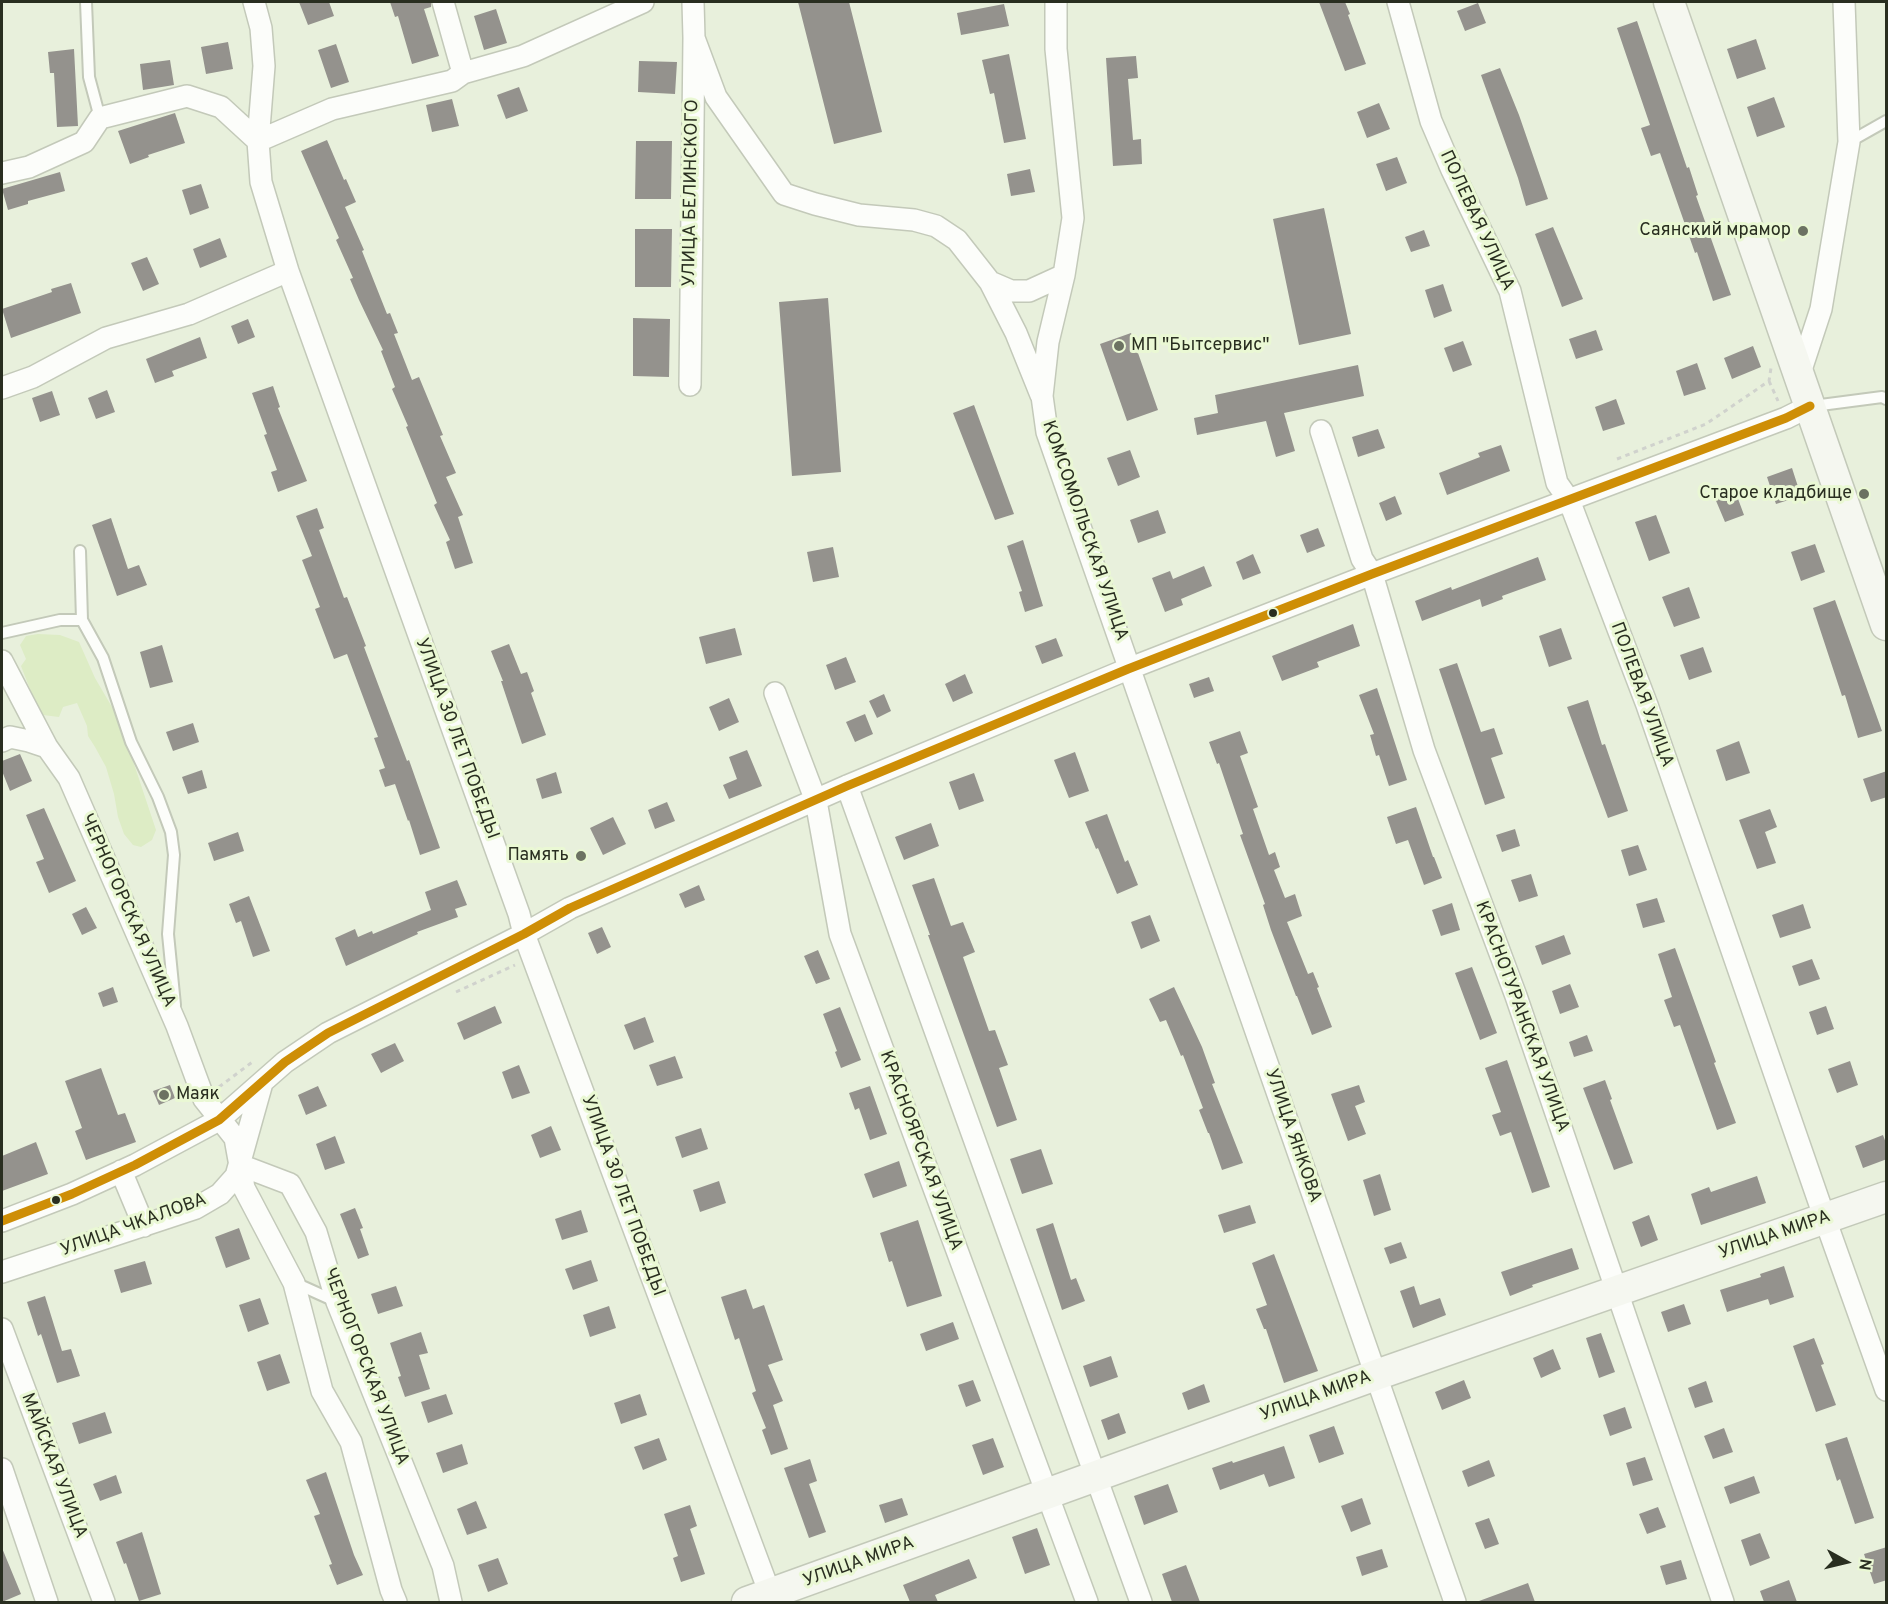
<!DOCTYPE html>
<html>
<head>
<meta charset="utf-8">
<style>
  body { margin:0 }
  #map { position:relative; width:1888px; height:1604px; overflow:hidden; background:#e8f0dc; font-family:Overpass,sans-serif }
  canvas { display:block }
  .frame { position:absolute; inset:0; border:3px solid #292e20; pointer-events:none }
  .north { position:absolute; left:1816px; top:1532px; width:60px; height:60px; -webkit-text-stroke:4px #eaf8d4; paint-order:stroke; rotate:98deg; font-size:16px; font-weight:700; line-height:24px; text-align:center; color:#292e20 }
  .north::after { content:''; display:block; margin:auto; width:21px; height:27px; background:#292e20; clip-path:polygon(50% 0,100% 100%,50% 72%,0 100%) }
</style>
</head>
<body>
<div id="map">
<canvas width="1888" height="1604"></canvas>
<div class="frame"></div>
<div class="north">N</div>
</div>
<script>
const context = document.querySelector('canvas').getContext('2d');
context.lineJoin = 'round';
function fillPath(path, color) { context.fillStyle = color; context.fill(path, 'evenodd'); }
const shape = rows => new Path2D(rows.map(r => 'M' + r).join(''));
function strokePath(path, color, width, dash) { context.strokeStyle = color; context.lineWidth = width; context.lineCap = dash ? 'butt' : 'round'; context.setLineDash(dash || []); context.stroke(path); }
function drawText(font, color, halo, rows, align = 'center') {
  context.font = font + ' Overpass,sans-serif'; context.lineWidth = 6; context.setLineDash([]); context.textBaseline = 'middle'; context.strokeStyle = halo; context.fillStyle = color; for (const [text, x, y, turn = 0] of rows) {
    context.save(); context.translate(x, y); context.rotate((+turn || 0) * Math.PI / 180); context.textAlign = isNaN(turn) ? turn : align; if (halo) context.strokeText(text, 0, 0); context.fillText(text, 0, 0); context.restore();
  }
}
const green = shape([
  [38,634,60,635,79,642,95,678,119,719,156,830,152,840,141,847,133,845,124,834,118,817,114,794,106,767,95,747,88,736,87,726,77,703,63,707,59,717,43,715,33,697,21,666,26,659,20,645,26,636]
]);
const building = shape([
  [299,2,329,2,334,16,308,25],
  [390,2,431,2,431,7,424,9,439,56,412,64,398,16,395,17],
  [798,2,849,2,882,132,834,144],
  [1319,2,1345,2,1350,14,1348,15,1366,64,1345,71],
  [1478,3,1486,23,1465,31,1457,11],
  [1004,4,1009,26,961,35,957,13],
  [496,9,507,43,484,50,474,16],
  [1637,21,1687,168,1689,167,1698,195,1696,196,1731,295,1713,301,1697,252,1695,253,1660,153,1651,156,1641,128,1650,125,1617,28],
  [1756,39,1766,69,1737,79,1727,49],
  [228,42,233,69,206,74,201,47],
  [336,44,349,82,331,88,318,50],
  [74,49,78,126,57,127,54,73,50,73,48,52],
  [1009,54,1026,139,1004,143,994,93,990,94,982,60],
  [1136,56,1138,78,1128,79,1133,140,1141,139,1142,164,1113,166,1106,58],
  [170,60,174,85,143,90,140,64],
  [639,61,677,62,675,94,638,92],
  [1500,68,1519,115,1548,199,1526,206,1518,178,1481,75],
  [519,87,528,111,506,119,497,95],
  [1774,97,1785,127,1757,137,1747,107],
  [452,99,459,126,432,132,426,105],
  [1379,103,1390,129,1367,138,1357,112],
  [175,113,185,143,148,155,149,157,130,164,118,131],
  [327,140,344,180,346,179,356,202,345,207,364,250,362,251,387,314,390,313,398,333,394,334,412,380,419,377,443,435,440,436,456,473,446,477,463,515,458,517,473,563,455,569,446,542,450,540,434,505,437,503,406,427,408,426,392,389,395,387,381,351,383,350,359,300,350,279,353,278,336,240,339,238,301,151],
  [636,141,672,141,671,199,635,199],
  [1397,157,1407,183,1386,191,1376,164],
  [1030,169,1035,192,1011,196,1007,174],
  [60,172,65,191,28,201,28,204,8,210,2,189],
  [201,184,209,208,190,215,182,190],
  [1324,208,1351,334,1299,345,1273,219],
  [1553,227,1583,299,1562,307,1535,234],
  [635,229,672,229,671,287,635,287],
  [1424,230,1430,246,1411,252,1405,237],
  [220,238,227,257,200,268,193,249],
  [147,257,159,284,143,291,131,263],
  [71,283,81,313,11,338,2,309,52,292,51,289],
  [1443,284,1452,311,1434,318,1425,290],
  [828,298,841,472,792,476,779,302],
  [633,318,670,319,669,377,633,376],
  [248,319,255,337,238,344,231,326],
  [1596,330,1603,350,1576,359,1569,339],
  [1131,333,1158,410,1127,421,1100,344],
  [200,337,207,358,172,371,174,376,155,383,146,359],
  [1463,341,1472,365,1453,372,1444,348],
  [1753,346,1761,367,1732,379,1724,358],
  [1697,363,1706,389,1684,396,1676,371],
  [1358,365,1364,396,1284,413,1295,451,1276,457,1266,421,1197,435,1194,418,1218,413,1215,395],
  [273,386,280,407,278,408,307,481,278,492,271,472,277,470,264,435,267,434,252,393],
  [107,390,115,412,96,419,88,398],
  [52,391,60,415,40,422,32,398],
  [1616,399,1625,424,1603,431,1595,407],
  [974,405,1014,514,995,520,953,413],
  [1378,429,1385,448,1358,457,1352,437],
  [1501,445,1510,471,1447,495,1439,473,1480,457,1478,453],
  [1130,450,1140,477,1118,486,1107,458],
  [1792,468,1801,496,1776,504,1767,477],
  [1734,488,1744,515,1725,522,1714,496],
  [1395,496,1402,514,1386,521,1379,503],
  [317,508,324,528,319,530,344,598,347,597,366,646,364,647,407,761,409,760,440,848,420,855,409,820,408,821,395,784,385,787,379,770,385,768,374,738,378,737,347,654,334,659,315,609,320,607,302,560,312,556,296,516],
  [1158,510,1166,533,1138,543,1130,520],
  [1656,515,1670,553,1649,561,1635,522],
  [111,518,128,569,139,565,147,585,117,596,92,525],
  [1318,528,1325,546,1307,553,1300,535],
  [1023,540,1043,606,1025,612,1019,592,1022,591,1007,546],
  [1815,544,1825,572,1801,581,1791,552],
  [833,547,839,577,813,582,807,552],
  [1253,554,1261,573,1243,580,1236,562],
  [1538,557,1546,580,1502,596,1503,599,1482,607,1480,599,1422,621,1415,601,1451,587,1452,590],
  [1204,566,1212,586,1181,599,1183,605,1165,612,1152,578,1170,571,1173,579],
  [1689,587,1700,618,1674,627,1662,597],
  [1835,600,1882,731,1858,738,1845,695,1842,696,1813,608],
  [1353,624,1360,646,1317,662,1319,667,1282,681,1272,656],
  [735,628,742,655,706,664,699,637],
  [1561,628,1572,659,1549,667,1539,636],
  [1056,638,1063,656,1042,664,1035,646],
  [509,644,521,674,527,672,534,691,531,693,546,735,522,744,501,681,503,681,491,651],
  [162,645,173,682,150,688,140,652],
  [1703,647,1712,672,1689,680,1680,655],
  [846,657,856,682,835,690,826,665],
  [1457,663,1481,732,1494,728,1503,754,1491,758,1505,798,1485,805,1439,669],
  [965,674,973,693,953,702,945,684],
  [1209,677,1214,691,1194,698,1189,684],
  [1377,688,1407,780,1389,786,1379,755,1376,756,1370,735,1374,734,1359,695],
  [884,694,891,711,877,718,869,701],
  [729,698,739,722,719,731,709,707],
  [1588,700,1602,745,1605,744,1628,811,1608,818,1567,707],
  [865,714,873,734,855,742,846,722],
  [193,723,199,742,173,751,166,732],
  [1240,731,1248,753,1240,756,1258,807,1253,809,1269,855,1275,852,1280,867,1274,870,1285,898,1295,894,1302,916,1287,922,1308,974,1313,972,1319,987,1317,988,1332,1027,1312,1035,1297,996,1296,996,1271,930,1263,905,1265,904,1240,835,1243,834,1219,763,1217,764,1209,742],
  [1739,741,1750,773,1726,781,1716,750],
  [747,750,762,786,729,799,723,785,737,779,729,757],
  [1075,752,1089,791,1069,798,1054,760],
  [20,754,32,781,10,791,2,771,2,761],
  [202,770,207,788,188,794,182,777],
  [1887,771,1887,797,1871,802,1863,779],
  [556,772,562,793,542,799,536,779],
  [974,773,984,801,959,810,949,782],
  [667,802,675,821,655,829,648,810],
  [1416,807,1433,857,1434,857,1442,878,1424,885,1408,840,1396,844,1387,817],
  [44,808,76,881,49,893,36,862,44,859,26,815],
  [1770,809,1777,827,1765,832,1776,863,1757,869,1739,820],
  [1107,814,1125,862,1128,860,1138,885,1117,894,1098,848,1096,849,1085,822],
  [613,817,626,844,603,855,590,828],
  [931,823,939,846,904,860,895,837],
  [1515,829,1520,846,1502,852,1496,835],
  [238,832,244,851,214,861,208,843],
  [1638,845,1647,870,1629,876,1621,850],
  [1531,874,1538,896,1519,902,1511,880],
  [934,878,951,926,963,922,975,952,963,957,989,1031,995,1030,1008,1065,999,1068,1017,1120,997,1127,928,935,930,935,912,885],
  [457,880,467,905,455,909,458,917,417,932,418,934,346,966,335,938,355,929,358,937,372,931,373,934,431,910,425,892],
  [699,885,705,900,685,908,679,894],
  [249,896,270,951,253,957,241,921,236,923,229,904],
  [1657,898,1665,922,1643,928,1636,904],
  [1452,903,1460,930,1441,936,1432,910],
  [1803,904,1811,928,1780,938,1772,915],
  [86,907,97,928,82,935,72,914],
  [1150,915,1160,941,1141,949,1131,922],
  [602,927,611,947,597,954,588,933],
  [1564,935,1571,954,1542,965,1535,946],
  [1675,948,1716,1062,1714,1063,1736,1123,1717,1130,1680,1025,1674,1027,1664,1000,1672,997,1658,954],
  [818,950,830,979,816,984,804,956],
  [1812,959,1820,979,1799,986,1792,966],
  [1472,967,1497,1033,1480,1040,1455,973],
  [1570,984,1579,1007,1560,1014,1552,991],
  [113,987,118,1002,103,1007,98,993],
  [1174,987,1202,1047,1215,1083,1212,1084,1243,1163,1222,1170,1209,1133,1208,1133,1199,1110,1203,1108,1183,1055,1181,1056,1166,1020,1160,1022,1149,999],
  [495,1006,502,1023,464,1040,457,1023],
  [1826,1006,1834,1029,1817,1035,1809,1012],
  [840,1007,861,1060,841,1068,835,1052,837,1051,823,1014],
  [645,1017,654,1042,634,1050,624,1025],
  [1587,1035,1593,1051,1574,1057,1569,1042],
  [395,1043,404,1061,381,1073,371,1054],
  [675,1056,683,1078,657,1086,649,1065],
  [1507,1060,1550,1187,1532,1193,1511,1132,1500,1136,1492,1115,1501,1112,1485,1068],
  [1850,1061,1858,1085,1837,1093,1828,1069],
  [519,1065,530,1093,512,1099,502,1072],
  [101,1068,118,1115,125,1113,136,1142,86,1160,75,1131,82,1128,65,1081],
  [1605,1080,1612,1099,1610,1100,1633,1163,1614,1170,1583,1088],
  [170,1085,175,1098,159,1105,153,1091],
  [1359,1085,1365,1102,1355,1106,1366,1134,1348,1141,1331,1094],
  [318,1086,327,1106,306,1115,298,1095],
  [870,1086,887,1134,870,1140,859,1108,855,1110,849,1093],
  [551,1126,561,1150,540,1158,531,1135],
  [701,1128,708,1149,682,1158,675,1137],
  [1883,1135,1887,1146,1887,1159,1863,1168,1855,1146],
  [335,1136,345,1163,325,1170,316,1144],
  [36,1142,48,1174,2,1191,2,1156],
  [1041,1149,1053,1184,1022,1194,1010,1159],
  [899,1161,907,1186,873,1198,864,1174],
  [1380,1174,1391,1210,1374,1216,1363,1180],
  [1757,1176,1766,1203,1701,1225,1691,1194,1709,1187,1711,1192],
  [719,1181,726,1203,700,1212,693,1190],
  [1250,1205,1256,1223,1224,1233,1218,1215],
  [355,1208,363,1228,360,1229,369,1255,358,1259,340,1214],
  [581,1210,588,1232,562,1240,555,1219],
  [1649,1215,1658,1240,1641,1247,1632,1222],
  [918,1220,942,1296,907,1307,892,1261,889,1262,880,1233],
  [1053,1223,1071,1280,1076,1278,1085,1301,1062,1310,1036,1229],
  [239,1228,250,1259,226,1268,215,1237],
  [1401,1242,1407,1258,1390,1264,1384,1248],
  [1572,1248,1579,1269,1532,1285,1533,1287,1510,1296,1501,1272],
  [1274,1254,1318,1371,1284,1383,1266,1329,1264,1329,1256,1309,1267,1305,1252,1263],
  [591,1260,598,1281,573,1290,565,1269],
  [145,1261,152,1284,121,1293,114,1270],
  [1784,1266,1794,1297,1770,1305,1768,1299,1727,1312,1720,1290,1761,1277,1760,1274],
  [396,1286,403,1306,378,1314,371,1294],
  [1414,1286,1420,1305,1440,1298,1446,1315,1413,1328,1400,1291],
  [746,1289,753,1309,764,1305,783,1360,768,1365,783,1401,773,1405,788,1449,771,1455,762,1430,766,1428,752,1393,756,1391,739,1338,735,1340,721,1297],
  [45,1296,62,1351,71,1349,80,1376,57,1383,41,1334,38,1336,27,1302],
  [260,1298,269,1324,248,1332,239,1305],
  [1684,1304,1691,1324,1668,1332,1661,1312],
  [609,1306,616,1328,590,1337,583,1315],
  [953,1322,959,1339,926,1351,920,1334],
  [421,1332,428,1353,419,1355,430,1389,405,1397,398,1377,401,1376,390,1343],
  [1601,1333,1615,1372,1599,1378,1586,1338],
  [1814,1338,1824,1364,1821,1365,1836,1405,1816,1412,1793,1346],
  [1553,1349,1561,1369,1541,1378,1533,1358],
  [280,1354,290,1383,267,1391,257,1362],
  [1111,1356,1118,1377,1090,1387,1083,1366],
  [973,1380,981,1401,966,1407,958,1385],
  [1464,1380,1471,1398,1442,1410,1435,1392],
  [1706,1381,1713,1402,1695,1408,1688,1388],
  [1204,1384,1210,1402,1188,1410,1182,1393],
  [446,1394,453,1414,428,1423,421,1402],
  [640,1394,647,1415,621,1424,614,1403],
  [1625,1407,1632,1428,1610,1436,1603,1415],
  [105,1412,112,1433,79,1444,72,1423],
  [1119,1413,1126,1433,1108,1440,1101,1420],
  [1334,1426,1344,1454,1319,1463,1309,1435],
  [1724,1428,1733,1452,1713,1459,1704,1436],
  [1847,1437,1874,1518,1855,1524,1840,1479,1837,1481,1825,1444],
  [659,1438,667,1460,643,1470,634,1447],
  [993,1438,1004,1467,983,1475,972,1445],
  [462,1444,468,1464,443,1473,436,1453],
  [1284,1446,1295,1478,1269,1487,1264,1474,1220,1490,1212,1468,1232,1461,1233,1463],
  [1645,1457,1653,1480,1633,1486,1626,1463],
  [810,1459,817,1481,809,1484,826,1532,809,1538,784,1468],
  [1489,1460,1495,1476,1468,1487,1462,1471],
  [326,1472,354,1555,363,1575,337,1585,329,1565,332,1564,314,1516,320,1514,306,1480],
  [116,1475,122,1493,100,1501,93,1484],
  [1754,1476,1760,1493,1730,1504,1724,1487],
  [1168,1484,1178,1512,1144,1525,1134,1496],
  [902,1498,908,1515,885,1523,879,1505],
  [1362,1498,1371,1524,1351,1532,1341,1506],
  [476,1501,487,1528,467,1535,457,1509],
  [690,1505,697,1526,690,1529,705,1574,681,1582,673,1558,678,1556,664,1514],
  [1658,1507,1666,1527,1647,1534,1639,1514],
  [1489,1518,1499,1544,1485,1549,1475,1523],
  [1037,1528,1050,1565,1025,1574,1012,1537],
  [142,1532,161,1594,139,1601,126,1563,124,1564,116,1542],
  [1760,1533,1770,1558,1750,1566,1741,1540],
  [1887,1547,1887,1580,1874,1584,1864,1554],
  [2,1548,21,1594,2,1602],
  [1382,1549,1388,1567,1362,1576,1356,1557],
  [498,1558,508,1584,488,1592,478,1565],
  [969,1559,977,1578,935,1595,938,1602,910,1602,903,1585],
  [1681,1560,1687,1579,1666,1585,1660,1566],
  [1186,1565,1200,1602,1172,1602,1162,1574],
  [1789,1580,1797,1602,1764,1602,1760,1591],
  [1528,1583,1535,1602,1479,1602,1479,1601]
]);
const path = shape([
  [1769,381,1778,401],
  [1617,459,1706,424,1769,381,1771,368],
  [456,992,515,965],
  [219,1087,255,1060]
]);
const lane = shape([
  [86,2,89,77,100,118],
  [1849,142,1886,121],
  [1813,406,1882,397,1886,399],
  [80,551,82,620],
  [2,633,60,620,82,620,103,658,131,742,158,797,171,832,174,855,168,934,175,1005],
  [295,1283,335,1301]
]);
const street = shape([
  [254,2,261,28,264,66,258,141,261,182,288,271,519,914,524,934,773,1602],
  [443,2,463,73],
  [1056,2,1056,49,1073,218,1064,275,1048,342,1042,396,1047,432,1455,1602],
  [1398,2,1431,121,1452,170,1510,291,1557,483,1569,500,1647,705,1825,1219,1886,1390],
  [694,38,716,97,784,194,815,204,859,215,914,220,936,226,957,240,990,282,1016,333,1041,395],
  [2,173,29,167,84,142,100,118,187,96,221,107,258,141,332,109,452,81,463,73,523,56,643,2],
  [990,282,1011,291,1029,291,1064,275],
  [1799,376,1821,309,1849,142,1844,2],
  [690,385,694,38,693,2],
  [2,388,33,377,106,338,189,314,288,271],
  [1321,431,1362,559,1372,574,1424,750,1516,996,1723,1602],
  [2,661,47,747,69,778,177,1026,204,1099,235,1138,244,1188,294,1283,322,1391,351,1442,391,1590,396,1602],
  [775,693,816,801,840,934,1087,1602],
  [2,741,10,737,29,741,47,747],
  [847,786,1141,1602],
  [240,1165,290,1184,316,1232,337,1302,443,1566,451,1602],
  [121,1171,144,1226],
  [2,1221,72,1194,135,1165,219,1120,285,1062,328,1033,524,934,570,908,847,786,1128,669,1372,574,1786,418,1810,406],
  [2,1272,196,1208,220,1194,236,1176,262,1083],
  [2,1329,104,1602],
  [2,1469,47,1602]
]);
const secondary = shape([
  [1669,2,1886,625],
  [747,1602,1376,1375,1886,1197]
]);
const bus1 = shape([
  [2,1221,72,1194,135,1165,219,1120,285,1062,328,1033,524,934,570,908,847,786,1128,669,1372,574,1786,418,1810,406]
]);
const markers = [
  [1803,231,6,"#6c7262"],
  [1119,346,6,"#6c7262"],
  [1864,494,6,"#6c7262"],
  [1273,613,5,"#292e20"],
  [581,856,6,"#6c7262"],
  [164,1095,6,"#6c7262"],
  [56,1200,5,"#292e20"]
];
const streetNames = [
  ["УЛИЦА БЕЛИНСКОГО",692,193,-89],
  ["ПОЛЕВАЯ УЛИЦА",1476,221,65],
  ["КОМСОМОЛЬСКАЯ УЛИЦА",1084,531,71],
  ["ПОЛЕВАЯ УЛИЦА",1641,695,70],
  ["УЛИЦА 30 ЛЕТ ПОБЕДЫ",456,739,70],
  ["ЧЕРНОГОРСКАЯ УЛИЦА",127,911,66],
  ["КРАСНОТУРАНСКАЯ УЛИЦА",1521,1017,70],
  ["УЛИЦА ЯНКОВА",1292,1136,71],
  ["КРАСНОЯРСКАЯ УЛИЦА",920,1151,70],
  ["УЛИЦА 30 ЛЕТ ПОБЕДЫ",622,1196,70],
  ["УЛИЦА ЧКАЛОВА",134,1226,-20],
  ["УЛИЦА МИРА",1775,1236,-19],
  ["ЧЕРНОГОРСКАЯ УЛИЦА",365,1367,69],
  ["УЛИЦА МИРА",1316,1397,-20],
  ["МАЙСКАЯ УЛИЦА",53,1466,69],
  ["УЛИЦА МИРА",859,1563,-20]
];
const poiNames = [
  ["Саянский мрамор",1791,231],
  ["МП \"Бытсервис\"",1131,346,"left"],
  ["Старое кладбище",1852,494],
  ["Память",569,856],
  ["Маяк",176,1095,"left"]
];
fillPath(green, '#ddecc5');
fillPath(building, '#94928d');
strokePath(lane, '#c3c9b9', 14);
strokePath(street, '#c3c9b9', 24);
strokePath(secondary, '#c3c9b9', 33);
strokePath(path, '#d0d2cd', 3, [4.5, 4.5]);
strokePath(lane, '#fcfdfa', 10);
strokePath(street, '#fcfdfa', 21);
strokePath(secondary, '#f5f7f0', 30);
strokePath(bus1, '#ce8e06', 9);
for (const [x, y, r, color] of markers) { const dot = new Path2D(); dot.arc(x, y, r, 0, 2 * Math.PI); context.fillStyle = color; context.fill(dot); strokePath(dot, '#eaf8d4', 2); }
drawText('18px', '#292e20', '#eaf8d4', streetNames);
drawText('18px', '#292e20', '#eaf8d4', poiNames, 'right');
</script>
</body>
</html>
